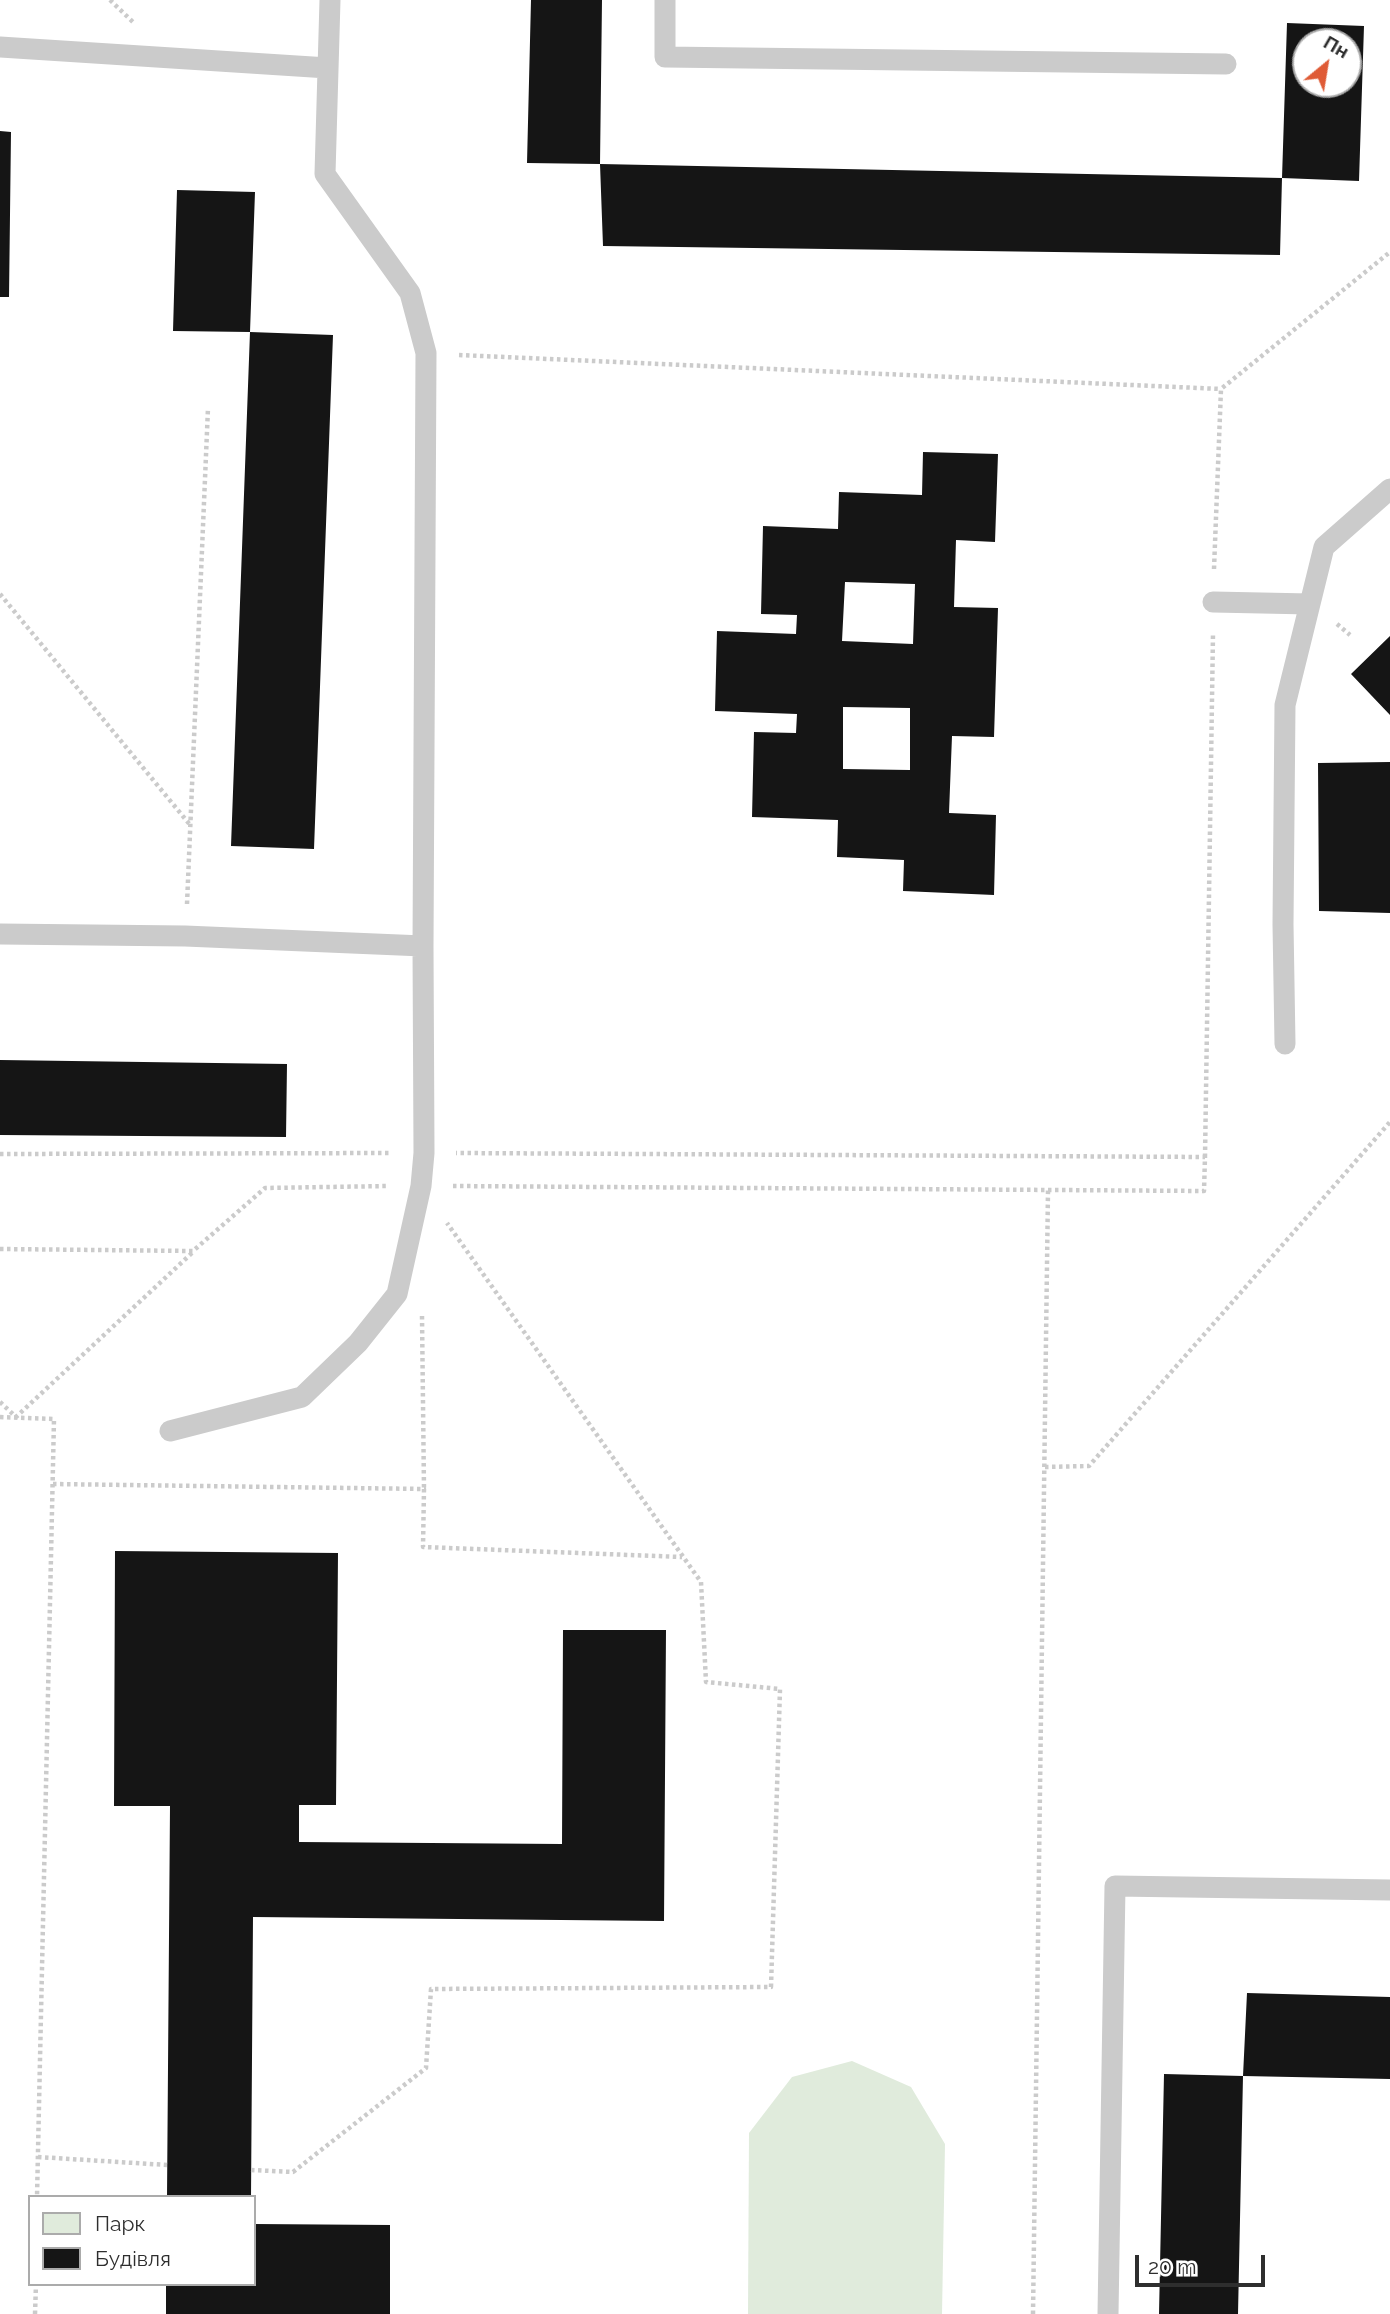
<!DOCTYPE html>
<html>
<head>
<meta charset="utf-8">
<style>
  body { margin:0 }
  #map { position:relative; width:1390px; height:2314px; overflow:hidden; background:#fff; font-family:Raleway,sans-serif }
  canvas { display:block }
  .legend { position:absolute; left:28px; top:2195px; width:228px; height:91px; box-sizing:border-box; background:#fff; border:2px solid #ababab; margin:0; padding:9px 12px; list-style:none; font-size:21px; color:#2e2e2e }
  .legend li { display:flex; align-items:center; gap:14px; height:35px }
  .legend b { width:35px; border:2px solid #ababab }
  .north { position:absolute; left:1292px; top:28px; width:70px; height:70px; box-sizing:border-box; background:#fff; border:2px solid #ababab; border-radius:50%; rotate:30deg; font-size:19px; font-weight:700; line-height:28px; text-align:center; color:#2e2e2e }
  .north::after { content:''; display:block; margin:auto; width:24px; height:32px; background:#df5b36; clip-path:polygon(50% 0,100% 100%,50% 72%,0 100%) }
  .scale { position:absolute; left:1135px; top:2255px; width:130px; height:32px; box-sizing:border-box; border:4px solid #2e2e2e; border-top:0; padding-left:9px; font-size:21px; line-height:24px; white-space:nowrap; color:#2e2e2e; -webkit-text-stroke:5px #fff; paint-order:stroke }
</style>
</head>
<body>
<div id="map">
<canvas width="1390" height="2314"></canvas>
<ul class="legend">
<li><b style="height:19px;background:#e0ebdc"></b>Парк</li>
<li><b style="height:19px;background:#151515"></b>Будівля</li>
</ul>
<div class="north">Пн</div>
<div class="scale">20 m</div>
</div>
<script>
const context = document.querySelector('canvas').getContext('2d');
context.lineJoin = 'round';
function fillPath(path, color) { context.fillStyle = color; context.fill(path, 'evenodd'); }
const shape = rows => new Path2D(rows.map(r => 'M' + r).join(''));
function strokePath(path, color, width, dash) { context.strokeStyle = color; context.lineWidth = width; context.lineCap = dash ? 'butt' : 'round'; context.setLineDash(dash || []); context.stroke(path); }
const green = shape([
  [852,2061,911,2087,945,2144,942,2314,748,2314,749,2133,792,2077]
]);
const building = shape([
  [531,0,602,0,600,164,527,163],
  [1287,23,1364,26,1359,181,1282,178],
  [1306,42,1348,42,1348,84,1306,84],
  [0,131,11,132,9,297,0,297],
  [600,164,1282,178,1280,255,603,246],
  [177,190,255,192,250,332,173,331],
  [250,332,333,335,314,849,231,846],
  [923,452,998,454,995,542,956,540,954,607,998,608,994,737,952,736,949,813,996,815,994,895,903,891,904,860,837,857,838,820,752,817,754,732,796,733,797,714,715,711,717,631,796,634,797,615,761,614,763,526,838,529,839,492,922,495],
  [845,582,915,584,913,644,842,641],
  [843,707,910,708,910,770,843,769],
  [1390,636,1390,715,1351,674],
  [1390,762,1390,913,1319,911,1318,763],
  [0,1060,287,1064,286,1137,0,1135],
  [115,1551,338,1553,336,1805,299,1805,299,1842,562,1844,563,1630,666,1630,664,1921,253,1917,251,2197,167,2197,170,1806,114,1806],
  [1247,1993,1390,1997,1390,2079,1243,2076],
  [1164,2074,1243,2076,1238,2314,1159,2314],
  [254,2224,390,2225,390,2314,166,2314,166,2284,254,2284]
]);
const path = shape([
  [110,0,134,23],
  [459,355,1221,389],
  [1214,569,1221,389,1390,252],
  [0,594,191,826],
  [1337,624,1350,635],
  [187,904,208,408],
  [0,1154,391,1153],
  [1205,1157,1213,634],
  [453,1186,1204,1191,1205,1157,456,1153],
  [0,1249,193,1251,265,1188,388,1186],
  [422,1316,424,1489],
  [0,1402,16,1417,193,1252],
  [0,1417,54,1419,37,2197],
  [1045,1467,1089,1466,1390,1122],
  [53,1484,424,1489,423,1547,682,1557],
  [38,2157,167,2165],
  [251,2170,293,2172,426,2068,431,1989,771,1987,780,1689,706,1682,701,1582,447,1223],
  [35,2314,36,2284],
  [1033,2314,1048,1190]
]);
const service = shape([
  [330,0,325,174,410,293,426,353,423,946],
  [665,0,665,57,1226,64],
  [0,47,328,68],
  [1213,602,1310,604],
  [0,934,185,936,423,946,424,1153,421,1186,397,1294,358,1343,302,1397,170,1431],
  [1285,1044,1283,924,1285,705,1324,547,1390,489],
  [1108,2314,1115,1886,1390,1890]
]);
fillPath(green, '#e0ebdc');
fillPath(building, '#151515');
strokePath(path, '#cbcbcb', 4.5, [3.5, 3.5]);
strokePath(service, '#cbcbcb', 21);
</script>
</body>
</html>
